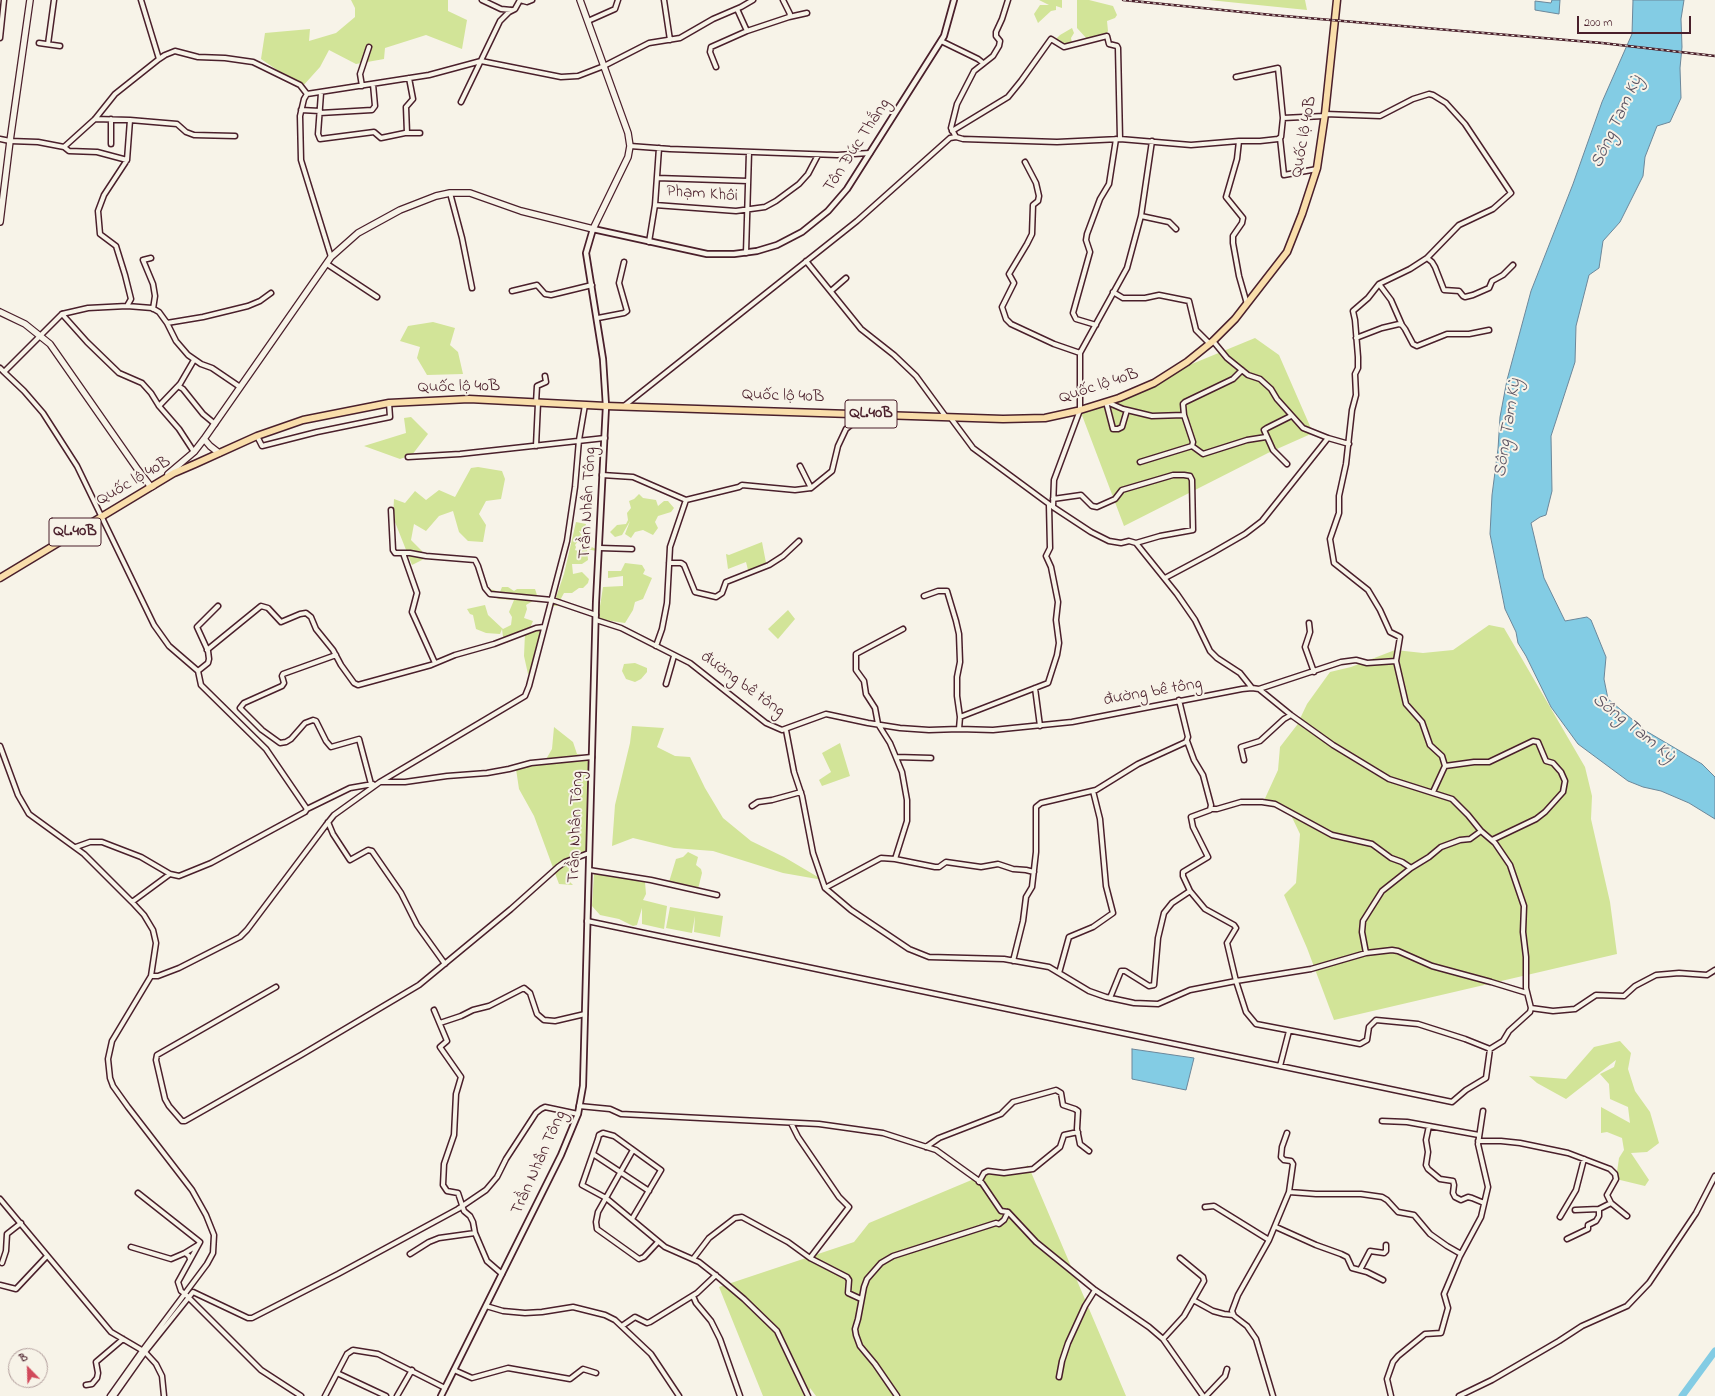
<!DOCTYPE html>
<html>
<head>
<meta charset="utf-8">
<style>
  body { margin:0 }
  #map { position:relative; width:1715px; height:1396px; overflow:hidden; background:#f7f3e8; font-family:"Indie Flower",sans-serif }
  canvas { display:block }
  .north { position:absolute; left:8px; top:1348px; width:40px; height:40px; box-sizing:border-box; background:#f7f3e8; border:1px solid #b29e9c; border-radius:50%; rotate:337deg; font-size:11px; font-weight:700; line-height:16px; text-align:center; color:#4a1f2b }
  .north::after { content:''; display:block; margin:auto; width:14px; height:18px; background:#d1495b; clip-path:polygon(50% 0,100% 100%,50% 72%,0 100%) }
  .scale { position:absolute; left:1577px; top:16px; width:114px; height:18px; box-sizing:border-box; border:2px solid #4a1f2b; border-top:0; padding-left:5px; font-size:12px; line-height:14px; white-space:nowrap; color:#4a1f2b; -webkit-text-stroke:3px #f7f3e8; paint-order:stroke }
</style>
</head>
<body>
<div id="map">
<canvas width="1715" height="1396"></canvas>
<div class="north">B</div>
<div class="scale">200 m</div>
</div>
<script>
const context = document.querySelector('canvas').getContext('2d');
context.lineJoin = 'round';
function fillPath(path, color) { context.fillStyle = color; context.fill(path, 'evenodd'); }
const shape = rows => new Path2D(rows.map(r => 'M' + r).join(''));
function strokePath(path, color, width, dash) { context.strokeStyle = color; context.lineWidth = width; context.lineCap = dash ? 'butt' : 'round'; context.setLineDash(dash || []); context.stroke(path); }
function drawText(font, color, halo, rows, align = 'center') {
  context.font = font + ' "Indie Flower",sans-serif'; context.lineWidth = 4; context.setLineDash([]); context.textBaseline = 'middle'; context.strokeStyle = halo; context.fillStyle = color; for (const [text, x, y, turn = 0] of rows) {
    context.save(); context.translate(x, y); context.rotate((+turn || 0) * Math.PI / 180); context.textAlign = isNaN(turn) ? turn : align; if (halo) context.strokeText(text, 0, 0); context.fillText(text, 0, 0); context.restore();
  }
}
const green = shape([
  [351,0,448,0,448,11,467,20,462,49,426,35,385,48,384,59,356,64,329,50,320,67,302,87,261,59,265,33,310,29,309,41,336,33,355,17,355,8],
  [1039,0,1062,0,1062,8,1056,6,1056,10,1051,11,1038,23,1034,14,1040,5,1049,5],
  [1077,0,1089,0,1113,6,1117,15,1115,18,1107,21,1108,31,1106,34,1099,36,1092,40,1087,39,1077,28],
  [1209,0,1305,0,1307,10],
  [1072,28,1074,33,1071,38,1072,43,1066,47,1057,42,1056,39,1060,35],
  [433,322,455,328,450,345,458,352,463,374,427,375,417,358,420,347,400,341,408,326],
  [1255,338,1279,355,1313,433,1268,453,1124,526,1080,410],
  [411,417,428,434,412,455,400,459,364,446,406,433,404,418],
  [478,467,502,471,505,479,501,499,486,501,479,514,486,525,483,542,468,541,459,532,453,511,439,516,426,531,414,524,411,540,422,551,424,559,412,565,393,517,394,499,405,503,415,491,426,500,439,490,455,497,471,468],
  [639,494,643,498,656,500,658,506,664,501,668,501,674,508,671,512,658,516,655,522,658,528,653,535,643,530,635,532,631,538,625,534,630,521,622,535,615,537,610,532,617,525,626,524,628,520,627,513,631,508,629,501,634,499],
  [576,522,586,524,584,532,579,531,582,536,575,545,576,547,575,550,578,551,583,543,596,549,596,551,587,549,588,560,582,564,572,564,573,574,582,572,589,579,588,583,583,588,579,588,572,593,564,593,557,606,553,606,564,574],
  [762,542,767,568,749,574,746,562,728,569,726,554,729,555],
  [625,563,642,565,645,570,643,574,652,578,643,599,635,602,633,610,625,623,598,619,603,587,623,586,623,576,608,578,608,571,621,571],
  [502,587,508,587,514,591,517,589,535,589,538,598,526,605,527,609,524,618,533,621,530,628,507,643,503,637,502,629,500,634,486,633,476,629,473,615,470,614,467,609,485,605,488,615,503,629,511,625,512,617,509,612,514,600,499,599,486,594,485,591,490,589,500,592],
  [788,610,795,619,778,639,768,629],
  [1489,625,1504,628,1585,767,1592,796,1591,819,1610,902,1617,954,1334,1020,1307,948,1284,895,1296,883,1300,834,1288,809,1262,805,1278,770,1280,747,1297,725,1307,704,1330,672,1351,667,1395,650,1423,653,1453,650],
  [545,626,539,658,533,671,528,674,524,656,525,633],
  [635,663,647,668,647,672,641,679,635,682,626,679,622,671,624,664],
  [632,726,664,728,657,747,675,756,690,757,705,788,723,818,751,841,784,857,823,880,783,873,713,851,674,848,633,838,612,846,615,805,630,743],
  [554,727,573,742,577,754,589,756,587,857,573,858,572,869,569,874,569,881,573,885,559,884,534,816,519,789,516,769,535,759,545,761,552,749],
  [840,743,850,776,822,786,819,780,831,772,822,753],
  [688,852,698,857,696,865,701,869,702,873,698,889,669,882,676,859,683,857],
  [594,874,624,875,637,881,645,882,646,894,643,900,667,906,664,929,642,924,642,908,637,925,633,926,619,919,600,915,592,906],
  [670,907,723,916,720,937,694,932,695,916,692,933,666,928],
  [1620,1041,1631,1053,1628,1069,1635,1091,1650,1112,1659,1143,1647,1152,1631,1153,1649,1180,1645,1186,1616,1179,1619,1158,1624,1150,1622,1138,1607,1132,1601,1133,1601,1107,1630,1123,1628,1107,1610,1099,1609,1084,1600,1074,1614,1067,1616,1060,1566,1099,1537,1083,1529,1076,1566,1079,1594,1047],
  [1028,1165,1126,1396,816,1396,810,1388,810,1396,763,1396,719,1287,854,1242,869,1223,993,1171,1011,1169,1023,1169]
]);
const water = shape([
  [1552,0,1560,0,1559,14,1535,10,1535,1,1551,3,1552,0],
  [1633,0,1684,0,1681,19,1682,47,1680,68,1681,98,1670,122,1657,126,1645,157,1643,176,1620,222,1603,241,1599,268,1589,275,1576,326,1575,362,1551,436,1552,491,1546,515,1540,517,1531,523,1544,578,1565,621,1587,617,1591,620,1606,657,1604,679,1608,699,1646,731,1702,764,1715,777,1715,819,1689,803,1661,791,1643,787,1628,781,1578,744,1551,707,1526,656,1518,643,1516,632,1505,609,1490,534,1492,495,1498,449,1500,417,1507,380,1531,291,1573,184,1602,102,1632,34,1633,0],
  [1132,1049,1194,1058,1186,1090,1132,1079,1132,1049]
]);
const river = shape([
  [1682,1396,1715,1351]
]);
const minor = shape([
  [482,0,501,9,511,10,509,12,515,9,520,0],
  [520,0,527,2,532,0],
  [664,0,670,40],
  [737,9,747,31],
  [789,17,807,13],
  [588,21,615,9,618,0],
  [0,38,4,0],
  [941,41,978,59,983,63],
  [39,43,60,46],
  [48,44,54,0],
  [159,59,165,55,175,51,198,57,225,58,253,62,300,85,307,94],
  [716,67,710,52,711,47,747,31,789,17,790,14,783,0],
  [1236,77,1278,68,1283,118],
  [362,86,360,74,369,47],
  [321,93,318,134,320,139,374,132,381,138,405,133,420,133],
  [461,102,500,21,511,10],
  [301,110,320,111],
  [320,113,372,110,375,106,373,84],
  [95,119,130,120,177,124,186,132,194,135,235,136],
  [130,120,127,160,104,195,98,211,100,234,116,246,125,275,131,299,127,306,88,308,62,314,87,342,119,373,142,383,151,393,159,406,179,429,194,452],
  [952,131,1008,97,1021,81,1051,39,1064,47,1107,36,1109,44,1117,46,1118,48,1120,139],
  [407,133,406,107,413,99,409,78],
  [956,137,951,128,957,104,974,71,993,56,999,46,1000,41,996,36,996,32,1002,19,1008,0],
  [1280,138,1284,175,1317,169],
  [0,139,10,141,38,142,64,147,95,119,115,94,159,59,141,0],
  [1239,141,1237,159,1226,197,1243,218,1242,223,1233,236,1233,243,1239,276,1247,304],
  [111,144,111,119],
  [630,146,670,149,837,155,870,153],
  [64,147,69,151,97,152,127,160],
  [1025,162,1036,183,1039,196,1038,201,1033,205,1032,234,1027,244,1009,274,1014,283,1002,307,1006,319,1011,324,1054,344,1080,353],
  [657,178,748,181],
  [450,193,462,238,472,288],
  [655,205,736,211,765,207,776,201,799,184,808,174,818,155],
  [1141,216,1169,222,1176,229],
  [649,242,655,205,659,148],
  [746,253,749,152],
  [331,257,301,160,300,116,304,99,307,94,429,75,481,61,561,77,578,76,604,66,649,43,680,38,713,19,741,7,753,0],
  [151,258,143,260,153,284,155,296,153,309],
  [1427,258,1432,262,1435,267,1444,290,1459,291,1463,296,1465,297,1473,295,1489,288,1492,281,1503,275,1513,265],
  [806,261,861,329,894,355,916,376,946,417],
  [327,264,377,297],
  [1379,284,1391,300,1402,325],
  [512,291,537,285,545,294,551,295,592,285],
  [831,291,846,278],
  [1113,292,1123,298,1145,298,1159,295,1189,301,1196,330,1210,344],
  [127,306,152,308,159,312,167,323,176,341,188,355,201,364,212,368,240,387],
  [598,318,624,313,627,311,619,283,624,262],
  [167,323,203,317,248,306,260,301,271,293],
  [1096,325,1076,319,1073,313,1090,252,1086,240,1087,234,1100,199,1109,184,1116,139],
  [1356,338,1382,328,1399,324,1402,325,1405,329,1413,344,1417,346,1447,334,1469,334,1489,330],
  [1213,341,1227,358,1248,375,1260,379,1271,389,1277,399,1303,428,1328,438,1349,444],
  [0,368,4,372,62,314],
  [4,372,24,391,43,413,77,466,154,625,169,646,198,671,201,685,266,749,307,809,305,812,211,863,179,876,170,874,141,857,102,842,90,842,76,847],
  [178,386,183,389,203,414,215,424],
  [1106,402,1113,429,1118,429,1122,427,1127,410],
  [1107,402,1123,409,1152,416,1184,415],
  [536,403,537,386,546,382,545,376],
  [159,406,180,384,194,360],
  [624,406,857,221,950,138,956,137,963,139,1057,142,1120,139,1191,145,1239,141,1260,141,1278,139,1281,137,1283,118,1324,116],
  [950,417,973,448,1053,507,1091,532,1109,541,1121,543,1129,541,1136,543,1177,594,1195,620,1210,651,1217,658,1240,673,1252,688],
  [257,436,262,446,317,432,390,417,389,403],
  [536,446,538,403],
  [1192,446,1203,454,1247,440,1266,437],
  [408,457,460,454,605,438],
  [1140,462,1192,446,1193,442,1184,415,1183,404,1185,402,1233,379,1242,370],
  [1287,464,1273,450,1264,430,1267,428,1291,416],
  [800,466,811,488],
  [602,475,633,477,686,500,739,487,742,485,795,490,811,488,832,471,838,446,846,429,863,415],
  [1053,499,1081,495,1092,506,1097,507,1115,499,1122,490,1173,475,1184,475,1190,476,1192,480,1193,530,1160,536,1136,543],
  [1053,507,1054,480,1080,410,1080,353,1127,268,1141,216,1152,141],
  [391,510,393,550,395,553,410,553,426,556,475,560,478,566,485,588,490,594,552,600,596,615],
  [600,548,632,549],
  [403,553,417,593,412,612,435,663],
  [669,563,681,563,684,565,695,592,716,597,722,593,726,582,769,565,783,556,799,541],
  [1165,578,1212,553,1245,534,1262,521,1328,438],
  [924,596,938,591,947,591,956,621,959,634,960,662,957,677,957,696,960,717,959,729],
  [596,620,621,628,690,663,766,723,782,730,826,714,868,723,900,728,929,730,959,729,993,730,1072,722,1242,689,1252,688,1259,689,1291,715,1333,745,1389,779,1452,799,1468,815,1481,831,1495,843,1510,865,1524,906,1523,932,1526,957,1526,988,1531,1008],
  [1309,623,1310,632,1305,647,1314,672],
  [903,629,856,654,856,670,864,681,866,694,875,708,878,724,890,743,902,772,907,800,907,821,895,859,935,867,939,867,946,862,981,867,998,864,1013,869,1026,870,1034,872],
  [656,646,662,629,667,603,670,547,686,500],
  [207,650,261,606,268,608,281,622,300,614,306,613,311,617,316,629,333,650,341,665,354,683,358,685,431,665,455,655,494,644,536,628,544,627],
  [336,655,283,674,282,676,284,683,282,686,244,703,240,708,262,730,280,743,286,742,291,739,305,723,313,720,316,721,326,741,331,747,359,739,371,784],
  [1396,661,1406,704,1422,722,1430,745,1442,756,1445,766,1433,792],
  [198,671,208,663,209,659,208,651,197,627,218,606],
  [666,684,674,656],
  [1035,688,1040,726],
  [1259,689,1341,662,1356,660,1367,663,1396,661,1400,637,1390,632,1380,610,1368,590,1334,563,1330,539,1339,513,1339,496,1346,464,1352,410,1356,395,1355,374,1358,368,1358,357,1355,320,1353,311,1368,298,1379,284,1410,269,1427,258,1459,225,1493,209,1511,193,1465,124,1446,103,1433,95,1429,94,1413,99,1380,116,1325,114],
  [960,717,1048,683,1057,655,1059,643,1056,620,1058,602,1051,567,1046,556,1050,548,1049,505],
  [0,746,18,795,29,814,84,854,132,902,144,915,153,930,156,943,151,976,112,1041,108,1059,110,1078,113,1086,128,1107,192,1190,206,1215,214,1235,213,1253,207,1264,142,1351,110,1396],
  [896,757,931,758],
  [1244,760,1241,747,1260,741,1284,719,1291,715],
  [1445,766,1474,762,1489,762,1533,741,1538,742,1546,761,1553,763,1561,772,1565,781,1563,792,1545,812,1536,819,1492,840],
  [380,782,405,782,447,776,487,773,509,769,531,763,592,757],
  [752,806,758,802,772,800,801,792],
  [307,809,350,788,373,784],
  [1211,809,1217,809,1241,802,1262,802,1275,804,1332,835,1372,844,1391,858,1402,862,1411,868,1429,857,1441,847,1460,840,1470,839,1481,831],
  [328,822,333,834,350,860,368,850,372,851,401,893,417,925,445,964],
  [589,870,651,880,717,895],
  [825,888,881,858,895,859],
  [1190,891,1205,909,1234,925,1236,928,1227,943,1236,981,1311,969,1366,953,1392,950,1398,951,1432,966,1491,982,1527,993],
  [132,902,170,874],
  [587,921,1452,1102,1466,1090,1486,1078,1490,1049,1465,1039,1418,1024,1376,1020,1369,1027,1367,1040,1360,1044,1256,1024,1246,1012,1236,981,1190,990,1158,1004,1134,1003,1106,997,1089,991,1049,967,1004,959,929,957,909,949,851,910,825,888,813,853,802,796,794,772,786,730],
  [1366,953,1362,932,1363,921,1382,891,1411,868],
  [1013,961,1023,921,1026,897,1032,887,1036,852,1036,807,1041,803,1096,790,1138,764,1186,742,1188,737,1179,700],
  [1059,973,1069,937,1093,927,1113,913,1106,886,1100,819,1093,791],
  [151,976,158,976,179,968,240,937,247,930,326,825,334,815,380,782,525,696,529,686,567,541,575,487,579,440,585,405],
  [276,987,157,1055,156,1060,165,1099,169,1106,182,1121,185,1121,301,1055,419,985,511,909,558,867,565,862,589,853],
  [1110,998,1121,971,1125,971,1149,986,1154,985,1158,938,1164,913,1172,903,1190,891,1183,876,1183,872,1208,857,1193,827,1191,817,1210,810,1211,805,1203,775,1194,760,1187,741],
  [434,1010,447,1041,440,1047,461,1077,456,1094,454,1135,444,1164,443,1185,447,1191,458,1193,464,1211,470,1216,473,1222,475,1233,487,1261,502,1274],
  [440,1023,461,1016,473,1010,489,1006,524,988,530,993,537,1014,544,1020,555,1021,585,1014],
  [1490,1049,1503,1041,1509,1031,1530,1012,1531,1008,1553,1011,1575,1009,1596,995,1624,996,1635,986,1656,975,1679,973,1707,975,1715,970],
  [1280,1066,1289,1031],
  [579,1106,610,1109,621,1114,819,1124,883,1133,936,1150,982,1183,1001,1211,1008,1212,1036,1242,1068,1268,1095,1290,1149,1327,1163,1339,1203,1396],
  [1382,1121,1407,1122,1479,1135],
  [791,1123,798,1137,839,1197,849,1207,810,1258],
  [1429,1126,1426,1140,1428,1152,1426,1165,1428,1169,1440,1179,1453,1181,1454,1185,1453,1193,1455,1197,1461,1200,1468,1197,1472,1198,1484,1203],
  [1478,1141,1501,1141,1520,1143,1568,1153,1610,1169,1615,1174,1616,1179,1607,1195,1611,1203,1599,1209,1575,1210],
  [926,1147,939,1138,1001,1114,1013,1102,1056,1090,1061,1093,1063,1105,1075,1109,1078,1111,1077,1129,1080,1144,1089,1151],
  [633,1150,598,1212,596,1222,597,1229,639,1259,644,1257,658,1242],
  [593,1154,649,1191],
  [979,1182,984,1173,988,1171,1004,1173,1033,1169,1060,1147,1064,1135,1078,1132],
  [1289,1192,1316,1194,1361,1194,1382,1197,1387,1200,1398,1212,1414,1215,1430,1234,1447,1246,1461,1254],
  [138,1193,200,1242,178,1282,181,1291,185,1294,261,1370,301,1396],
  [0,1199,111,1332,145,1352,156,1364,162,1376,164,1396],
  [1611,1203,1627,1216],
  [1205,1207,1214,1206,1269,1240],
  [1560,1217,1576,1190,1584,1159],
  [632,1219,661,1170,614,1136,603,1133,599,1135,598,1139,582,1185,606,1198,665,1247,699,1262,718,1277,744,1299,777,1331,808,1396],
  [1276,1227,1316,1245,1341,1254,1347,1257,1352,1268,1367,1272,1383,1280],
  [1567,1239,1588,1229,1588,1225,1596,1221,1599,1216,1599,1209],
  [131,1247,171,1259,185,1253,189,1256,190,1259],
  [185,1253,198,1245],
  [410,1254,429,1242,439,1238,475,1233],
  [693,1259,709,1238,735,1218,742,1217,788,1242,810,1258,847,1277,849,1280,848,1293,861,1299],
  [2,1263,6,1251,7,1234,21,1223],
  [1360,1270,1370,1251,1384,1253,1386,1251,1386,1245],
  [0,1285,16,1289,47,1256],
  [693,1296,696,1303,711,1321,720,1339,740,1396],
  [1193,1300,1213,1311,1224,1314,1233,1315],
  [486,1306,503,1311,525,1313,542,1312,573,1307,605,1315,615,1320,651,1354,679,1396],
  [622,1326,635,1317,647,1323,650,1322,697,1293,716,1275],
  [1163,1339,1184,1316,1204,1281,1203,1277,1180,1258],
  [454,1370,472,1378,508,1368,570,1379,583,1369,596,1373],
  [337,1373,386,1396],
  [1059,1377,1062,1361,1068,1343,1085,1306,1095,1290],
  [86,1385,92,1384,97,1378,98,1373,96,1362,123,1339],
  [114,1396,145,1352,193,1292,248,1318,252,1318,338,1274,458,1209,486,1190,497,1177,506,1159,536,1113,541,1109,545,1107,578,1114],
  [325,1396,347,1354,353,1350,378,1354,445,1388],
  [397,1396,412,1370],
  [897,1396,875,1364,860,1346,856,1335,855,1329,858,1319,864,1287,867,1279,881,1263,893,1256,996,1223,999,1224,1004,1220,1008,1212],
  [1206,1396,1225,1376,1227,1369],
  [1273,1396,1256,1339,1247,1326,1234,1316,1232,1311,1238,1295,1269,1240,1289,1192,1293,1164,1291,1161,1284,1160,1281,1157,1282,1147,1287,1133],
  [1391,1396,1387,1379,1393,1362,1398,1356,1425,1334,1441,1333,1448,1308,1444,1294,1447,1287,1460,1256,1481,1217,1488,1187,1478,1144,1483,1111],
  [1459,1396,1492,1380,1559,1341,1582,1326,1627,1306,1649,1283,1696,1213,1715,1176]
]);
const tertiary = shape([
  [441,1396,561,1155,578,1114,583,1086,596,602,606,406,603,359,586,253,593,229,707,254,734,254,757,251,777,245,802,232,828,211,847,189,944,36,954,0]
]);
const secondary = shape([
  [0,222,10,141,30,0],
  [0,312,25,324,50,344,138,470,151,487,153,486],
  [204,439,210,446,219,453],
  [168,474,194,452,204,439,331,257,358,233,400,210,436,196,450,193,470,193,521,211,593,229,628,157,630,146,628,133,580,0]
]);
const trunk = shape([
  [0,578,174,473,195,464,257,436,303,420,389,403,469,399,606,406,1003,419,1045,418,1077,411,1119,398,1154,383,1187,362,1213,341,1235,319,1287,252,1302,214,1317,168,1325,114,1337,0]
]);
const rail = shape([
  [1123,0,1272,15,1602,43,1715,56]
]);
const shields = [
  [871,414,52],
  [75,532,52]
];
const shieldNames = [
  ["QL.40B",871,414],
  ["QL.40B",75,532]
];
const streetNames = [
  ["Quốc lộ 40B",1305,137,-80],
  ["Tôn Đức Thắng",858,146,-57],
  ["Phạm Khôi",702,195,4],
  ["Quốc lộ 40B",1099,387,-18],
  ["Quốc lộ 40B",459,388,-1],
  ["Quốc lộ 40B",783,397,2],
  ["Quốc lộ 40B",134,482,-30],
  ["Trần Nhân Tông",589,503,-87],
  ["đường bê tông",742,685,36],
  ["đường bê tông",1153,693,-10],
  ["Trần Nhân Tông",577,827,-88],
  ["Trần Nhân Tông",540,1163,-66]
];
const waterNames = [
  ["Sông Tam Kỳ",1618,122,-65],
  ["Sông Tam Kỳ",1509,428,-81],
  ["Sông Tam Kỳ",1633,729,38]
];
fillPath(green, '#d2e498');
fillPath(water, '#83cce4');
strokePath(water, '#6c879a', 1);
strokePath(river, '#83cce4', 7);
strokePath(minor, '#4a1f2b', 7);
strokePath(tertiary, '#4a1f2b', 8);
strokePath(secondary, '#4a1f2b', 8);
strokePath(trunk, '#4a1f2b', 9);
strokePath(minor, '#f7f3e8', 4);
strokePath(tertiary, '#f7f3e8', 4.5);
strokePath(secondary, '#f7f3e8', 5.5);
strokePath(trunk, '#f9deab', 6);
strokePath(rail, '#4a1f2b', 2.5);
strokePath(rail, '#f7f3e8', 1, [3]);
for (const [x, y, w] of shields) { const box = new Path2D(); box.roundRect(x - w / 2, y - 14, w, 28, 3); context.fillStyle = '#f7f3e8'; context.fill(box); strokePath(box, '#4a1f2b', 1); }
drawText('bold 16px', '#4a1f2b', null, shieldNames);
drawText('17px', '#4a1f2b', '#f7f3e8', streetNames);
drawText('italic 18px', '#5b5362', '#f7f3e8', waterNames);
</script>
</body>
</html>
